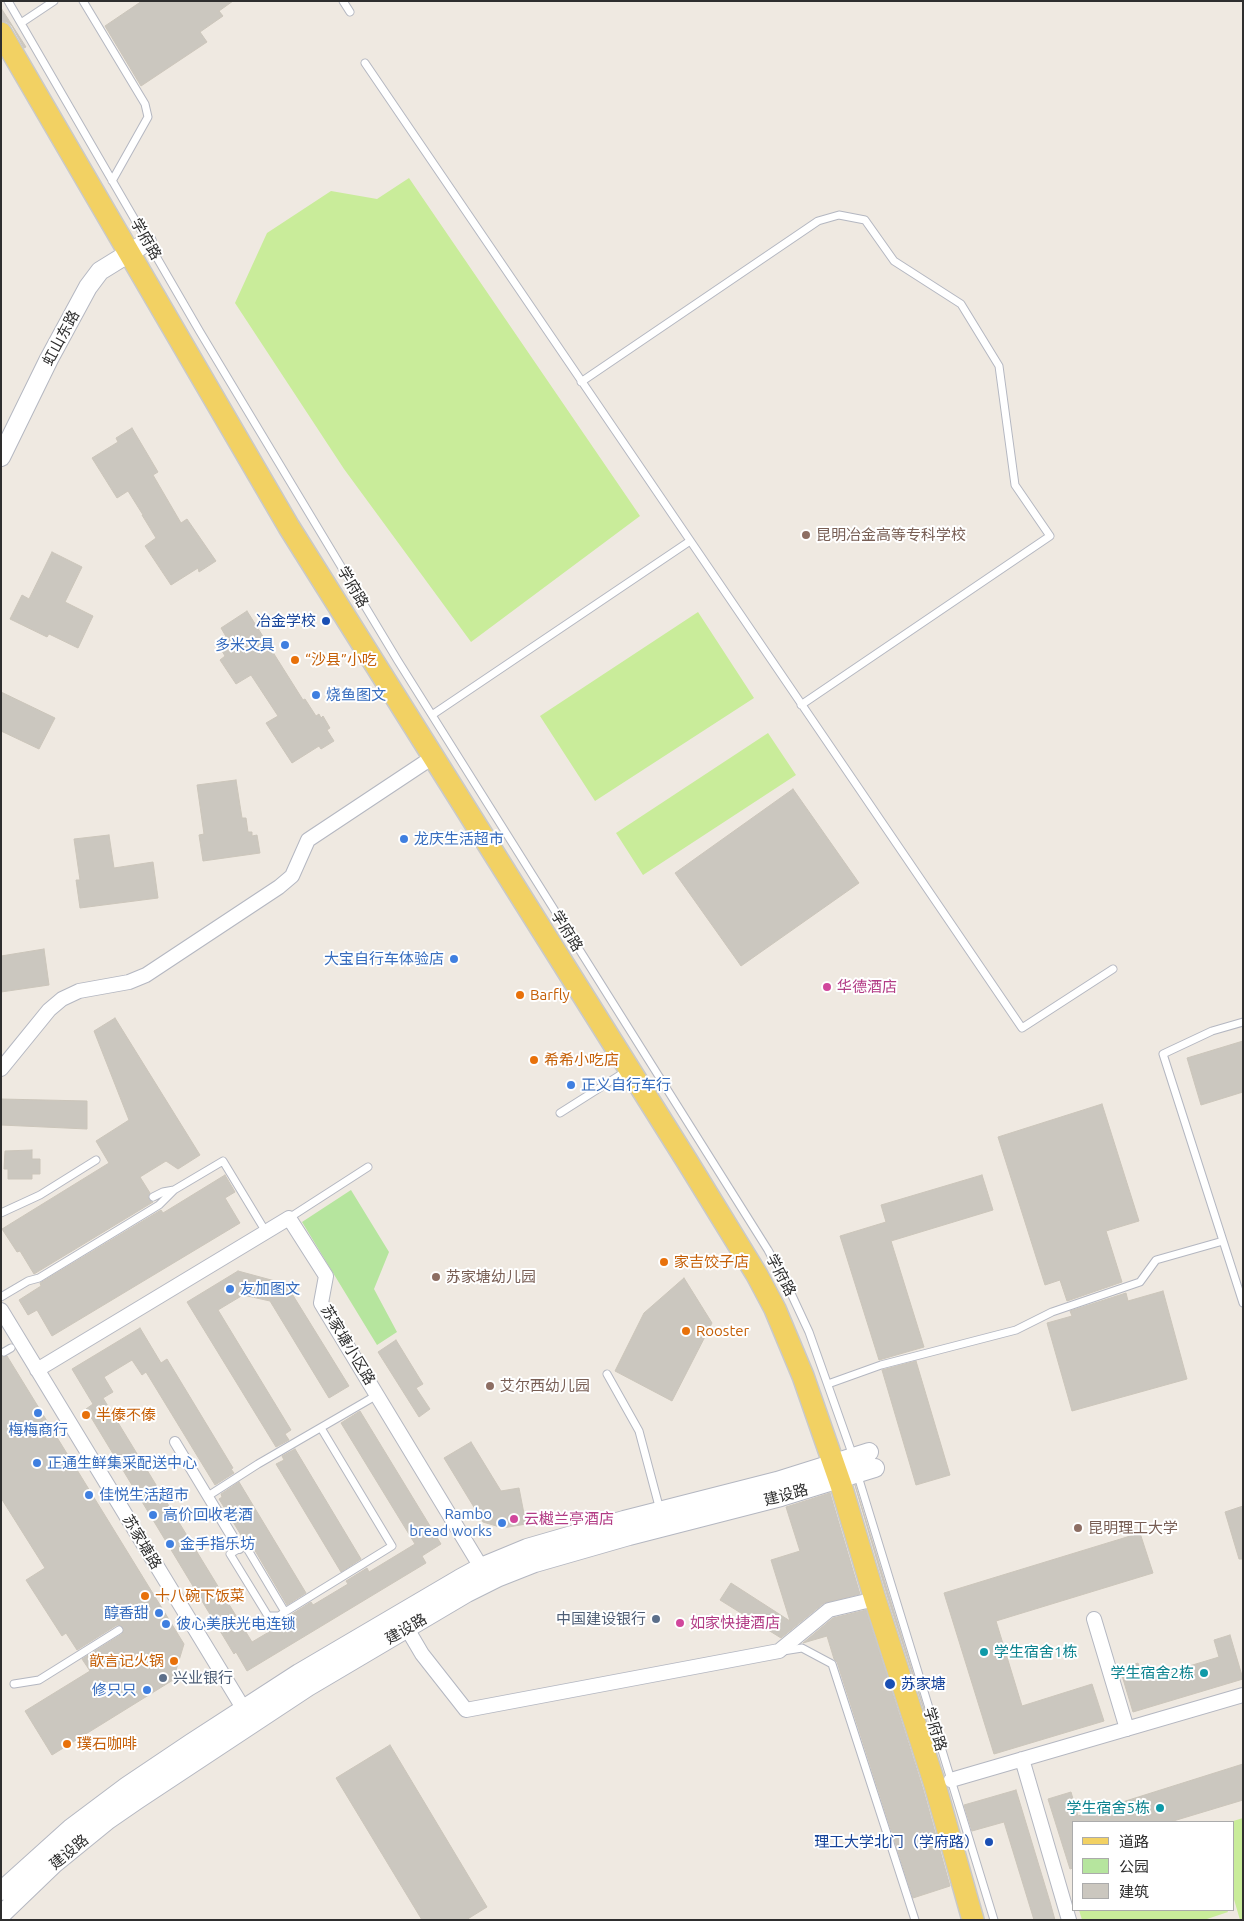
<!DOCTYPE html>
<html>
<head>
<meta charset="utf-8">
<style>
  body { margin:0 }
  #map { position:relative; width:1244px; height:1921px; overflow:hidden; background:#efe9e1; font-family:Ubuntu,"Noto Sans SC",sans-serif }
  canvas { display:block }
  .frame { position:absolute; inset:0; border:2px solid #2e2e2e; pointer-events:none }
  .legend { position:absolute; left:1072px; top:1821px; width:162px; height:90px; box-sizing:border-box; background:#fff; border:1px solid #ababab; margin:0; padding:6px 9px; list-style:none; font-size:15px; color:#2e2e2e }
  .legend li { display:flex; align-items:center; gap:10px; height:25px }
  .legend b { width:25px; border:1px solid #ababab }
</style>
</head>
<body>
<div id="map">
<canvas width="1244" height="1921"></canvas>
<div class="frame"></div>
<ul class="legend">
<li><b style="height:6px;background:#f2d163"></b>道路</li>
<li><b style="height:14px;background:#b6e59e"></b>公园</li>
<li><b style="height:14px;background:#cbc7bf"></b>建筑</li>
</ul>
</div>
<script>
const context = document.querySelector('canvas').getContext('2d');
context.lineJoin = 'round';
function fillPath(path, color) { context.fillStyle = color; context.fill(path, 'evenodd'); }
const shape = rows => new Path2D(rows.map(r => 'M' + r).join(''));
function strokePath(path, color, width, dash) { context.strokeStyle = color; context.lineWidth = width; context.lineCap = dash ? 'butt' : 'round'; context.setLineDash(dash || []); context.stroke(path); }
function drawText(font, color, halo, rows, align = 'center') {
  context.font = font + ' Ubuntu,"Noto Sans SC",sans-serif'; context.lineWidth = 4; context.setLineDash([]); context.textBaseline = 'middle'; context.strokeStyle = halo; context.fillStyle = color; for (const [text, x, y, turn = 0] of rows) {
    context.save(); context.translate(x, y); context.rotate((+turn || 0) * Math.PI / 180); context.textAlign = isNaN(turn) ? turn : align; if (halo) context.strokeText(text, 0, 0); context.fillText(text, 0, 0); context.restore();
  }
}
const green = shape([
  [351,1190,389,1252,374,1289,397,1332,377,1345,302,1222]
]);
const pitch = shape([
  [409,178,640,516,471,642,344,469,235,303,267,233,331,191,377,199],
  [698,612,754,698,595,801,540,716],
  [768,733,796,775,643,875,616,833],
  [1243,1818,1243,1920,1240,1920,1233,1896,1233,1822,1230,1822],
  [1079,1910,1227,1910,1228,1912,1204,1920,1082,1920]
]);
const building = shape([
  [142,1,233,1,219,11,223,16,200,32,207,42,141,86,105,26,142,1],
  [1,8,26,47,24,48,12,26,7,22,1,21,1,8],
  [132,428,158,472,153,475,181,523,187,519,216,561,199,572,198,568,171,585,145,546,156,538,142,515,143,515,128,491,117,498,92,458,118,442,116,438,132,428],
  [52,552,82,567,65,602,93,616,78,648,49,634,47,637,10,619,22,595,29,599,52,552],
  [247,611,303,700,305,699,316,716,319,714,321,718,323,716,330,728,327,730,334,741,321,749,319,746,292,763,266,723,278,716,251,675,236,684,220,660,225,656,222,651,231,645,221,628,247,611],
  [1,692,55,718,39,749,1,731,1,692],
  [236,780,242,818,246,818,248,832,252,832,252,836,257,835,260,853,203,861,199,835,204,834,197,785,236,780],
  [793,789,859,883,741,966,675,873,793,789],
  [109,835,114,868,153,862,158,898,80,908,76,880,80,880,74,839,109,835],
  [44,949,49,985,1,992,1,956,44,949],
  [115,1018,200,1155,178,1169,166,1161,140,1177,150,1193,148,1196,149,1200,153,1202,34,1274,20,1251,17,1252,2,1229,109,1163,96,1141,129,1120,94,1031,115,1018],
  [1243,1041,1243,1092,1201,1105,1187,1058,1243,1041],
  [1,1099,87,1101,87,1129,1,1125,1,1099],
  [1102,1104,1139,1221,1106,1231,1122,1282,1067,1301,1060,1280,1045,1285,998,1137,1102,1104],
  [32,1150,32,1159,40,1159,40,1174,32,1174,32,1179,8,1179,8,1169,4,1169,5,1151,32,1150],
  [225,1175,235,1192,225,1198,240,1223,52,1336,37,1310,28,1315,19,1300,41,1286,40,1283,161,1210,163,1213,225,1175],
  [982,1175,993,1210,891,1241,924,1347,879,1360,840,1236,886,1222,881,1205,982,1175],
  [238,1271,286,1284,349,1386,329,1398,270,1301,243,1295,218,1310,291,1430,285,1434,289,1440,276,1447,187,1302,238,1271],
  [684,1278,712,1323,672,1401,615,1371,644,1313,684,1278],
  [1163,1291,1187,1379,1072,1411,1047,1323,1072,1316,1070,1311,1126,1293,1128,1301,1163,1291],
  [140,1328,161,1363,167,1359,233,1468,231,1469,234,1473,215,1485,146,1372,142,1375,132,1360,104,1377,113,1392,103,1398,252,1642,291,1619,289,1616,311,1602,313,1605,348,1584,346,1581,367,1568,369,1572,415,1544,341,1423,360,1411,441,1544,422,1556,426,1563,247,1671,236,1652,234,1654,86,1409,93,1404,72,1369,140,1328],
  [396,1340,423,1384,416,1388,430,1409,419,1417,378,1352,396,1340],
  [1,1356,7,1356,184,1644,173,1680,52,1755,25,1711,90,1671,82,1659,122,1634,124,1629,122,1626,117,1625,77,1650,66,1633,62,1636,26,1580,45,1568,1,1498,1,1356],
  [916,1361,950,1475,916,1485,882,1370,916,1361],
  [471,1442,501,1491,519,1488,526,1524,503,1528,483,1522,444,1458,471,1442],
  [295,1449,361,1559,341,1572,276,1464,284,1460,282,1456,295,1449],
  [239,1482,306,1593,287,1605,250,1542,244,1540,219,1499,222,1497,221,1494,239,1482],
  [855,1485,927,1719,887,1595,855,1485],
  [830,1493,860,1594,824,1603,781,1638,720,1600,731,1583,790,1621,771,1560,800,1551,786,1507,830,1493],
  [1243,1506,1243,1559,1239,1559,1225,1512,1243,1506],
  [1140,1533,1153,1573,996,1621,1022,1706,1092,1684,1104,1721,994,1754,944,1593,1140,1533],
  [866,1610,923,1789,950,1886,913,1898,837,1662,834,1659,827,1636,803,1643,833,1618,866,1610],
  [1230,1635,1243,1679,1133,1712,1120,1669,1138,1663,1143,1680,1219,1657,1214,1640,1230,1635],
  [390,1745,487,1907,466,1920,422,1920,336,1778,390,1745],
  [1243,1764,1243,1800,1170,1822,1073,1822,1073,1868,1070,1869,1048,1799,1071,1792,1078,1816,1243,1764],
  [1016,1790,1050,1902,1055,1920,1034,1920,1004,1822,972,1831,964,1805,1016,1790]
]);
const service = shape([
  [8,1,200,332,398,661,768,1250,788,1287,809,1332,853,1456],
  [83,1,145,104,148,117,112,181],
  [343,1,350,12],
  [21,23,54,1],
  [365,63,1022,1028,1113,969],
  [581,382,818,221,839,215,865,220,894,261,961,304,999,366,1015,485,1050,536,801,705],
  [432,715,690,541],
  [1243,1022,1212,1031,1163,1054,1243,1303],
  [560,1113,628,1070],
  [153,1197,163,1192,174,1190],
  [1,1213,40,1195,96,1160],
  [289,1218,368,1167],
  [1,1297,28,1281,39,1278,159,1205,174,1190,223,1161,266,1232],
  [4,1352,11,1348],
  [607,1374,639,1431,660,1510],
  [828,1384,881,1365,1016,1330,1052,1312,1140,1282,1156,1260,1223,1241],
  [857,1473,994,1920],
  [208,1496,258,1464,377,1395],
  [285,1612,279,1616,268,1616,230,1554,245,1545,285,1612,392,1546,321,1428],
  [783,1651,802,1648,832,1664,915,1920],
  [14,1684,39,1680,119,1630]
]);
const pedestrian = shape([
  [175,1442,239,1548]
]);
const minor = shape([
  [1,1069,49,1010,62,999,79,991,129,982,146,975,279,887,292,876,308,840,433,757],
  [1,1310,248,1716],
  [37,1370,289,1218,326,1276,321,1303,481,1567],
  [1094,1619,1127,1729],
  [402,1620,422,1654,466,1710,779,1651,829,1610,875,1599],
  [1022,1759,1069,1920],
  [951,1780,1243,1695]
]);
const tertiary = shape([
  [1,457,49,359,88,287,100,271,147,242],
  [1,1891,71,1828,127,1786,191,1743,299,1673,459,1579,481,1567,527,1548,624,1520,777,1481,869,1452],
  [1,1915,54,1864,108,1820,137,1800,308,1687,467,1593,497,1578,535,1563,629,1536,781,1497,875,1468]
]);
const primary = shape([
  [1,33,289,527,687,1161,757,1275,775,1309,803,1376,841,1485,875,1599,935,1785,973,1920]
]);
const markers = [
  [806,535,5,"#8d6e63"],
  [326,621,5,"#1a4fb4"],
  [285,645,5,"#3f7fe0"],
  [295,660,5,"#e8710a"],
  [316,695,5,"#3f7fe0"],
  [404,839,5,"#3f7fe0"],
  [454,959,5,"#3f7fe0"],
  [827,987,5,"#d1479c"],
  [520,995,5,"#e8710a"],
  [534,1060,5,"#e8710a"],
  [571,1085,5,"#3f7fe0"],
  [664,1262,5,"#e8710a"],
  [436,1277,5,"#8d6e63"],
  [230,1289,5,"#3f7fe0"],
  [686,1331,5,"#e8710a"],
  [490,1386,5,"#8d6e63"],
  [38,1413,5,"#3f7fe0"],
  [86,1415,5,"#e8710a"],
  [37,1463,5,"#3f7fe0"],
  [89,1495,5,"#3f7fe0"],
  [153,1515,5,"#3f7fe0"],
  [514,1519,5,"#d1479c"],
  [502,1523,5,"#3f7fe0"],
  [1078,1528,5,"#8d6e63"],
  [170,1544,5,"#3f7fe0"],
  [145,1596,5,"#e8710a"],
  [159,1613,5,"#3f7fe0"],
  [656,1619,5,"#5c6f8a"],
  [680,1623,5,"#d1479c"],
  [166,1624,5,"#3f7fe0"],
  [984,1652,5,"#0f9aa8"],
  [174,1661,5,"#e8710a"],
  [1204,1673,5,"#0f9aa8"],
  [163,1678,5,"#5c6f8a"],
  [890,1684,6,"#1a4fb4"],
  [147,1690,5,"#3f7fe0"],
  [67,1744,5,"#e8710a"],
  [1160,1808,5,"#0f9aa8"],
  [989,1842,5,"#1a4fb4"]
];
const streetNames = [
  ["学府路",146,239,60],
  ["虹山东路",61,338,-62],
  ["学府路",353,587,59],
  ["学府路",567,931,58],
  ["学府路",781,1275,62],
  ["苏家塘小区路",348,1345,59],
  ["建设路",786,1495,-15],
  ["苏家塘路",142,1542,59],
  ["建设路",406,1629,-30],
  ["学府路",935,1729,73],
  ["建设路",69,1852,-40]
];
const educationNames = [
  ["昆明冶金高等专科学校",816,535],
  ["苏家塘幼儿园",446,1277],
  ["艾尔西幼儿园",500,1386],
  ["昆明理工大学",1088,1528]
];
const transitNames = [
  ["冶金学校",316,621],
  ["苏家塘",901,1684,"left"],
  ["理工大学北门（学府路）",979,1842]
];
const shopNames = [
  ["多米文具",275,645,"right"],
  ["烧鱼图文",326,695],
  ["龙庆生活超市",414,839],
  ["大宝自行车体验店",444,959,"right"],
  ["正义自行车行",581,1085],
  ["友加图文",240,1289],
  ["梅梅商行",38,1430,"center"],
  ["正通生鲜集采配送中心",47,1463],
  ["佳悦生活超市",99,1495],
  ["Rambo",492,1514,"right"],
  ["bread works",492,1531,"right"],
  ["高价回收老酒",163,1515],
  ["金手指乐坊",180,1544],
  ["醇香甜",149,1613,"right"],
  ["彼心美肤光电连锁",176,1624],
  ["修只只",137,1690,"right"]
];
const foodNames = [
  ["“沙县”小吃",305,660],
  ["Barfly",530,995],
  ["希希小吃店",544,1060],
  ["家吉饺子店",674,1262],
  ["Rooster",696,1331],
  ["半傣不傣",96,1415],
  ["十八碗下饭菜",155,1596],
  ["歆言记火锅",164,1661,"right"],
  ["璞石咖啡",77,1744]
];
const hotelNames = [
  ["华德酒店",837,987],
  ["云樾兰亭酒店",524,1519],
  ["如家快捷酒店",690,1623]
];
const serviceNames = [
  ["中国建设银行",646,1619],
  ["兴业银行",173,1678,"left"]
];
const cultureNames = [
  ["学生宿舍1栋",994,1652,"left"],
  ["学生宿舍2栋",1194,1673],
  ["学生宿舍5栋",1150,1808]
];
fillPath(green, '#b6e59e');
fillPath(pitch, '#c9ec9a');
fillPath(building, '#cbc7bf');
strokePath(building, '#cbc5ba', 1);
strokePath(service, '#b4b7c1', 9);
strokePath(pedestrian, '#b4b7c1', 12);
strokePath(minor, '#b4b7c1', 16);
strokePath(tertiary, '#b4b7c1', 20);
strokePath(primary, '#c9c9c9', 24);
strokePath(service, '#fff', 7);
strokePath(pedestrian, '#fff', 10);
strokePath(minor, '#fff', 14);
strokePath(tertiary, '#fff', 18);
strokePath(primary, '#f2d163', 21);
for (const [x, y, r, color] of markers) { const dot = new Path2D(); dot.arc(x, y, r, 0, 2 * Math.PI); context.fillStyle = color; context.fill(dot); strokePath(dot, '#fff', 2); }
drawText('15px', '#2e2e2e', '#fff', streetNames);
drawText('15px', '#785e54', '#fff', educationNames, 'left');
drawText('15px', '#164399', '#fff', transitNames, 'right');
drawText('15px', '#366cbe', '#fff', shopNames, 'left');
drawText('15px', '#c56008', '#fff', foodNames, 'left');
drawText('15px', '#b23c85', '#fff', hotelNames, 'left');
drawText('15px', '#4e5e75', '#fff', serviceNames, 'right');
drawText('15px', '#0d838f', '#fff', cultureNames, 'right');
</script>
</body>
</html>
